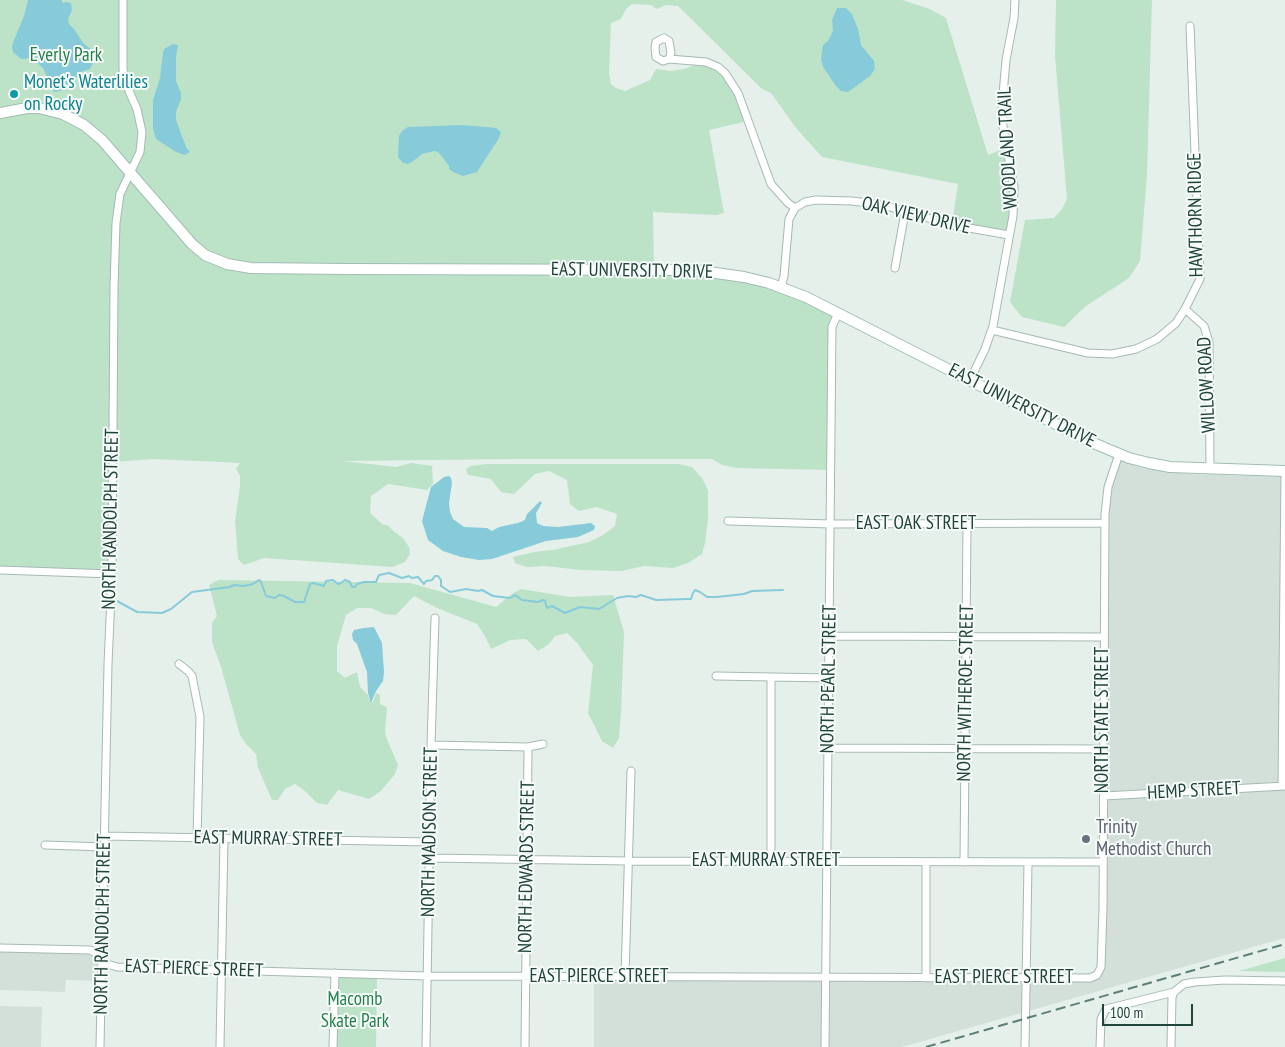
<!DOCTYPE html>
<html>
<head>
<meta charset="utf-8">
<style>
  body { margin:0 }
  #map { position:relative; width:1285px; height:1047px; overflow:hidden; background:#e5f0eb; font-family:"PT Sans Narrow",sans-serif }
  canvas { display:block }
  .scale { position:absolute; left:1102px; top:1004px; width:91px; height:22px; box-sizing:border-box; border:2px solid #21443c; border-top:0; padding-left:6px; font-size:15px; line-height:18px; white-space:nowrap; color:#21443c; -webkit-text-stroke:4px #f6fbf9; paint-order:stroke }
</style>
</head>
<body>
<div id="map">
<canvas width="1285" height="1047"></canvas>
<div class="scale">100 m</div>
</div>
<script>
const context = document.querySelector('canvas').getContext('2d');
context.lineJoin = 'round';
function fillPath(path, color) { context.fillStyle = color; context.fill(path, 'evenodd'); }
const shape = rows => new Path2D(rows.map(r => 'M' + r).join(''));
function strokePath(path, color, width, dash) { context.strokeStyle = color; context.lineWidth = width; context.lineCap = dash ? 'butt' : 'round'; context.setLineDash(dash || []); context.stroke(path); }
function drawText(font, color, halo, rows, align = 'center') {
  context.font = font + ' "PT Sans Narrow",sans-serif'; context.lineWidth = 4; context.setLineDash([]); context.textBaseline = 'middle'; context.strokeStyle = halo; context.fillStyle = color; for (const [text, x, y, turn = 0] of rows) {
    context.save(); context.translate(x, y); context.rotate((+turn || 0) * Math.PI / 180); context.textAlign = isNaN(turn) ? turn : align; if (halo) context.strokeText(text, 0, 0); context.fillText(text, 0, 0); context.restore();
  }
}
const built = shape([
  [1117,459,1142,468,1190,474,1285,477,1285,938,902,1047,594,1047,594,977,1090,978,1100,972,1105,514],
  [0,948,90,950,98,954,101,981,66,980,65,992,0,990],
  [0,1006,42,1007,41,1047,0,1047]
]);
const green = shape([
  [0,0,902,0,930,9,946,18,988,155,1006,148,1011,168,1009,235,952,225,958,184,822,157,796,128,771,93,762,89,678,6,666,5,657,9,651,5,632,4,626,9,621,19,611,23,609,73,611,84,616,88,625,91,650,80,656,69,670,71,684,69,692,66,699,61,725,73,748,121,709,130,724,213,716,215,653,212,654,269,769,283,836,317,830,470,737,468,722,465,712,459,513,459,343,461,396,467,411,463,432,466,433,484,427,490,388,484,371,496,370,513,382,524,389,526,393,531,403,538,409,547,410,554,405,562,393,567,264,558,244,565,238,559,235,521,240,486,240,476,236,469,240,463,154,459,112,462,112,574,0,570],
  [1056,0,1152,0,1147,175,1140,261,1129,278,1086,306,1064,327,1022,317,1010,302,1025,220,1054,218,1062,209,1067,199,1055,56],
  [487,464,678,464,692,467,702,478,708,490,708,519,705,543,702,554,688,563,673,568,644,566,621,571,581,570,545,566,527,567,515,563,513,557,534,552,553,550,589,542,603,535,615,526,617,514,596,507,579,511,570,504,567,480,549,471,535,474,514,494,501,492,491,479,468,475,466,469,471,466],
  [218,580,410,583,496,607,513,593,521,589,570,597,613,595,624,632,621,714,619,738,613,748,602,741,588,713,593,665,577,643,567,633,555,636,549,644,538,651,526,639,510,640,491,649,485,636,477,624,437,608,414,596,396,615,384,614,371,608,357,608,346,615,337,646,337,671,345,678,357,672,360,687,368,695,370,701,373,702,376,693,380,695,380,704,387,707,385,731,386,737,398,765,395,774,381,791,369,799,338,790,327,805,317,803,305,791,295,784,285,789,278,800,272,800,258,768,256,754,246,744,240,735,221,667,212,642,212,623,217,616,209,585],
  [1285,958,1285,972,1239,971],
  [335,973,377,974,376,1047,333,1047]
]);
const water = shape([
  [28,0,61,0,63,3,66,2,71,3,72,10,68,19,69,24,74,29,84,44,96,53,94,61,90,69,77,73,75,84,68,89,54,92,43,68,32,58,21,59,13,52,12,46,14,40,24,16],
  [837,8,846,8,852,14,858,29,861,45,874,61,875,69,870,76,848,92,841,91,836,86,823,67,821,59,823,45,828,41,833,31,832,20],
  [173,44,178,45,176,57,176,81,181,93,181,99,176,112,176,120,186,147,190,152,185,155,176,152,156,139,153,128,153,100,160,78,163,53,164,49],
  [462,125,486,127,496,128,501,132,499,138,477,172,463,176,453,172,449,169,449,166,439,153,435,151,422,154,412,162,408,164,403,163,398,157,399,136,402,131,408,127],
  [449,476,451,478,452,483,449,503,450,512,453,519,464,527,487,528,492,531,499,527,518,523,525,520,527,514,540,501,542,503,536,513,537,523,543,526,558,527,591,523,595,526,594,530,578,537,546,541,492,559,479,560,461,557,443,551,428,540,422,521,431,487,444,477],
  [374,627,382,643,384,672,383,681,376,691,371,703,368,693,367,672,357,644,353,640,352,634,354,630,364,628]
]);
const stream = shape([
  [117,601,137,612,162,613,171,609,192,592,230,587,234,585,244,586,253,584,259,580,261,582,266,596,275,598,279,595,284,596,295,602,304,602,310,584,313,583,324,586,326,581,333,580,338,584,341,583,345,580,350,582,352,587,355,587,357,584,364,582,376,582,379,575,389,573,402,578,409,576,412,578,418,577,424,584,426,581,432,580,435,576,438,576,441,580,441,586,450,592,466,589,478,591,482,590,493,596,510,598,515,595,522,600,538,602,543,600,545,601,547,608,552,606,565,613,580,607,599,609,617,598,628,596,636,597,641,595,656,600,688,599,691,599,693,593,695,590,700,592,707,597,717,597,744,594,752,591,783,590]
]);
const street = shape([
  [664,38,669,41,671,53,669,59,663,61,656,57,655,48,656,42,664,38],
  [669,59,706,62,718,67,725,73,738,93,771,184,788,203,795,208],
  [895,268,905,212],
  [781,287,784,276,789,219,795,208,805,202,816,200,852,201,883,205,952,225,1009,235],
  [1185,309,1204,326,1209,342,1210,469],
  [992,330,1088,353,1112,354,1136,349,1157,339,1176,323,1185,309,1200,279,1190,26],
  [970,380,985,349,993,326,1013,216,1014,187,1003,127,1002,106,1006,60,1014,18,1015,0],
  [728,521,831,524,1105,523],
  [0,570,112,574],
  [830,636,1103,637],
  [179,664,188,671,192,676,200,717,197,838],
  [716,676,830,678],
  [431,745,528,747,543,744],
  [828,748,1103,749],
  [1282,786,1285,471],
  [1104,796,1285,786],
  [105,836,430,842],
  [45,845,105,847],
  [430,858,628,861,1103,862],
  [771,861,771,677],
  [964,862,967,523],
  [0,948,90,950,98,954,107,964,117,967,427,976,1090,978,1097,975,1101,967,1103,909,1105,514,1108,487,1119,454],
  [625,977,631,771],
  [926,978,926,862],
  [100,1047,108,664,112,574,114,287,116,223,120,194,140,152,142,132,137,109,129,91,123,70,123,0],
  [220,1047,224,838],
  [333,1047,335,973],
  [426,1047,431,745,435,618],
  [525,1047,528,747],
  [825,1047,832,327,838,313],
  [1025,1047,1028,862],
  [1100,1047,1101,1019,1106,1009,1174,992,1184,984,1195,982,1225,980,1285,981],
  [1171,1047,1172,997,1174,992]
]);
const secondary = shape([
  [0,113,27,108,39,108,63,114,84,125,102,140,192,244,205,255,227,264,251,268,347,269,695,270,744,277,769,283,806,297,1091,442,1129,458,1149,463,1170,467,1285,471]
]);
const rail = shape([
  [926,1047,1285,944]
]);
const markers = [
  [14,94,5,"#0f9aa8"],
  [1086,839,5,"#6b7280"]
];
const parkNames = [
  ["Everly Park",66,56],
  ["Macomb",355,1000],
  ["Skate Park",355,1022]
];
const cultureNames = [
  ["Monet's Waterlilies",24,83],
  ["on Rocky",24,105]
];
const streetNames = [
  ["WOODLAND TRAIL",1008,148,-93],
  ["HAWTHORN RIDGE",1196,215,-91],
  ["OAK VIEW DRIVE",916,216,13],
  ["EAST UNIVERSITY DRIVE",632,271,1],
  ["WILLOW ROAD",1207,385,-93],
  ["EAST UNIVERSITY DRIVE",1022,406,27],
  ["NORTH RANDOLPH STREET",111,519,-89],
  ["EAST OAK STREET",916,524],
  ["NORTH PEARL STREET",829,679,-89],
  ["NORTH WITHEROE STREET",966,693,-89],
  ["NORTH STATE STREET",1103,720,-90],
  ["HEMP STREET",1194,791,-3],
  ["NORTH MADISON STREET",430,832,-89],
  ["EAST MURRAY STREET",268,839,1],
  ["EAST MURRAY STREET",766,861],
  ["NORTH EDWARDS STREET",527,867,-89],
  ["NORTH RANDOLPH STREET",103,924,-89],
  ["EAST PIERCE STREET",194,969,2],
  ["EAST PIERCE STREET",599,977],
  ["EAST PIERCE STREET",1004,978]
];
const worshipNames = [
  ["Trinity",1096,828],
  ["Methodist Church",1096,850]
];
fillPath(built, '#d3e0da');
fillPath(green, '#bce3c8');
fillPath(water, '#87cada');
strokePath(stream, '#87cada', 2);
strokePath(street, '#a6b9b3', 9);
strokePath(secondary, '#a2bdb4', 12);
strokePath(street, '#fff', 7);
strokePath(secondary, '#fff', 10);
strokePath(rail, '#5c7f77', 2, [10, 5]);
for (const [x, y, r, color] of markers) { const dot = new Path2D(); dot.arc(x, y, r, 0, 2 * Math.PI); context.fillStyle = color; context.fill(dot); strokePath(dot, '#f6fbf9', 2); }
drawText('19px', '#26804c', '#f6fbf9', parkNames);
drawText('19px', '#0d838f', '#f6fbf9', cultureNames, 'left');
drawText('19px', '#21443c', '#f6fbf9', streetNames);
drawText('19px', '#5b616d', '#f6fbf9', worshipNames, 'left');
</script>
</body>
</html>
